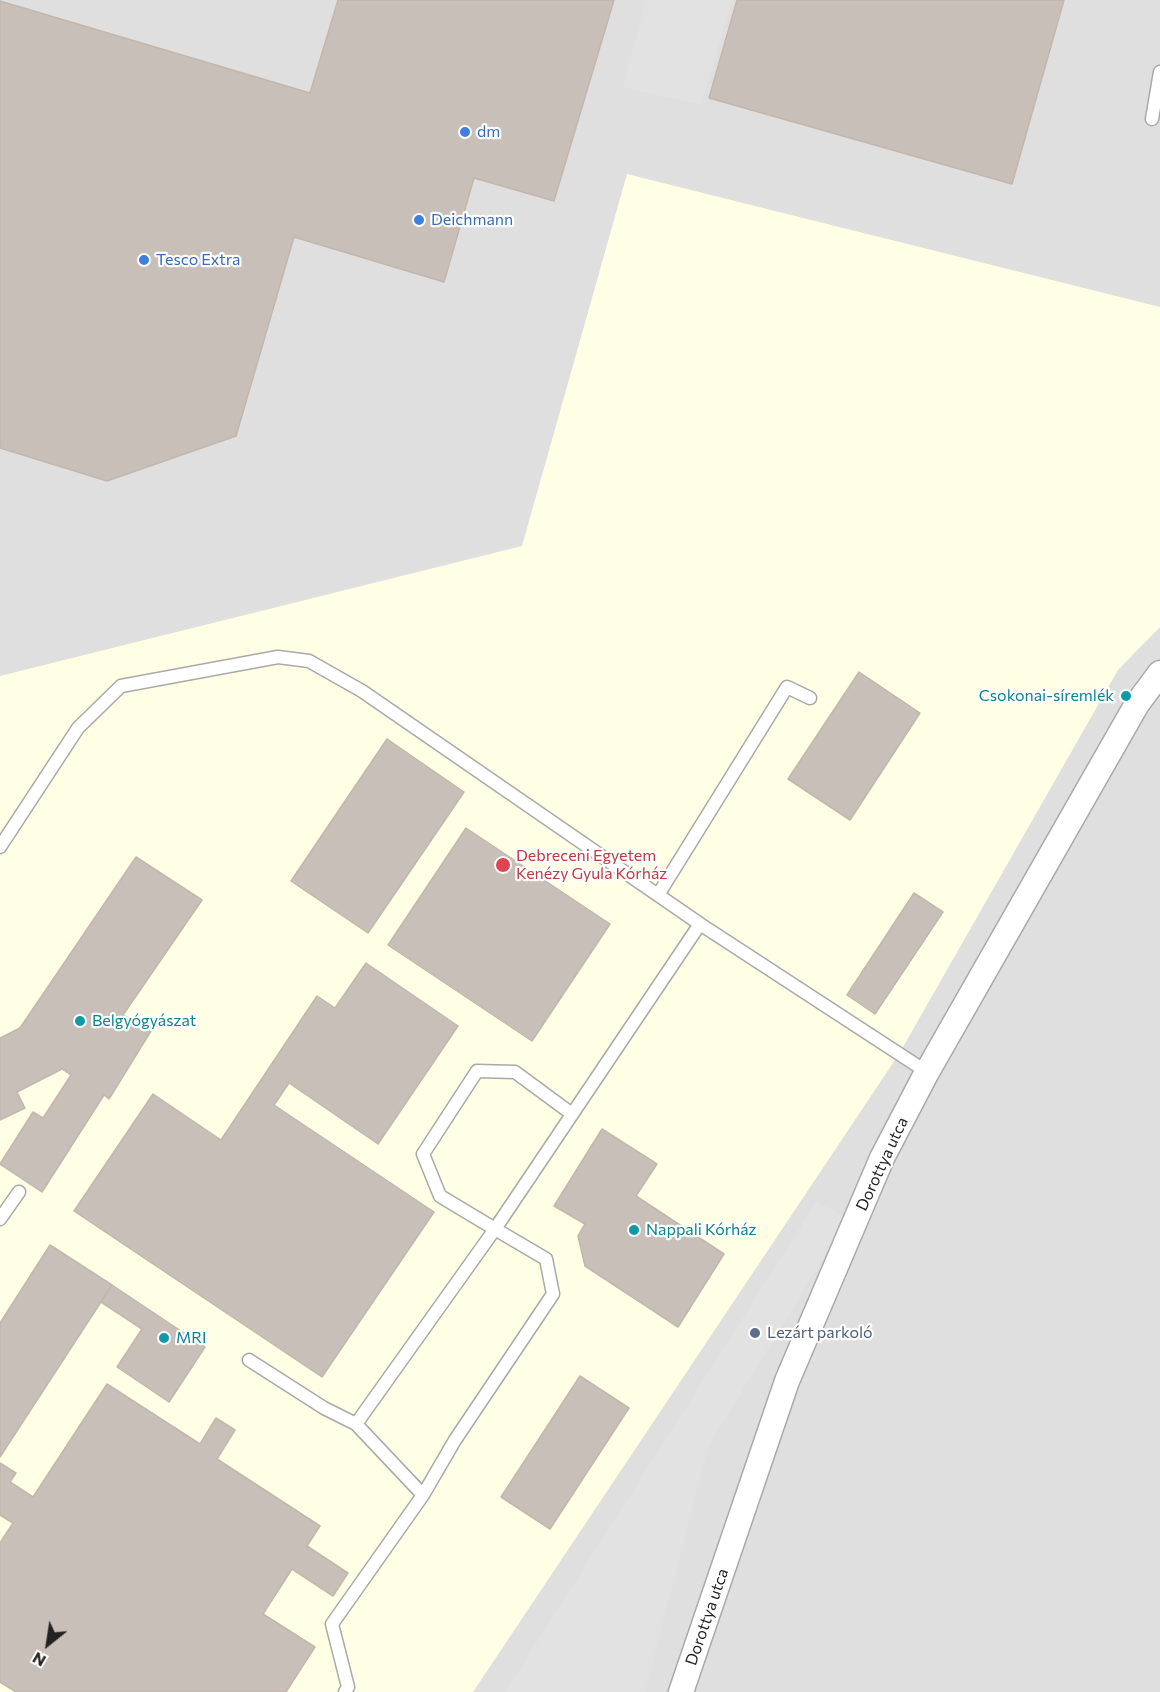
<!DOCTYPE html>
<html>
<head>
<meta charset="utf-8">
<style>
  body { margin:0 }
  #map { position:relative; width:1160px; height:1692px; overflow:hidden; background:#f2efe9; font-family:Commissioner,sans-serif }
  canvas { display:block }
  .north { position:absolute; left:18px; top:1614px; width:60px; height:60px; -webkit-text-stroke:4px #fff; paint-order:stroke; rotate:210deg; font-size:16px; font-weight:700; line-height:24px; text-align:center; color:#222 }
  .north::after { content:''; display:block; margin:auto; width:21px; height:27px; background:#222; clip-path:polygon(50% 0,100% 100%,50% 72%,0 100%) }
</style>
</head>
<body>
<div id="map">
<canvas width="1160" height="1692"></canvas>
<div class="north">N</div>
</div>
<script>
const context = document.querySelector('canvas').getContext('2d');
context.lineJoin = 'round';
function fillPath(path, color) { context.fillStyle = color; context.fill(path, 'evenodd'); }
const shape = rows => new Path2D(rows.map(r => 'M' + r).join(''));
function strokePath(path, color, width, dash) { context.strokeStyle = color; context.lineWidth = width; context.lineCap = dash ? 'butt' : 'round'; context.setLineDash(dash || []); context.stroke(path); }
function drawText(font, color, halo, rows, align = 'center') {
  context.font = font + ' Commissioner,sans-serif'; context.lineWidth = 4.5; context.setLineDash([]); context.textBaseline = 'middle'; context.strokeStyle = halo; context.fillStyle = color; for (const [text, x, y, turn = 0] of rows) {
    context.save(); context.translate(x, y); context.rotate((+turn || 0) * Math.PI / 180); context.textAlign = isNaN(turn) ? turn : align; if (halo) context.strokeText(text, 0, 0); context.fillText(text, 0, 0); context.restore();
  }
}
const residential = shape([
  [0,0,1160,0,1160,1692,0,1692]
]);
const education = shape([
  [627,174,1160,307,1160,627,1118,670,899,1054,473,1692,0,1692,0,676,522,546]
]);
const parking = shape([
  [646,0,732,0,701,105,623,87],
  [817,1201,847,1219,708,1447,645,1692,505,1692]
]);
const building = shape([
  [338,0,614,0,554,201,474,178,444,282,294,237,236,436,107,481,0,448,0,1,310,93,338,0],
  [737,0,1064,0,1012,184,709,98,737,0],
  [859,672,920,713,850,820,788,779,859,672],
  [387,739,464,792,368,933,291,881,387,739],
  [466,828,610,924,532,1041,388,945,466,828],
  [136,857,202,900,123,1015,151,1031,109,1099,104,1095,42,1192,0,1164,33,1112,43,1118,71,1075,62,1069,17,1092,25,1108,0,1120,0,1038,20,1028,136,857],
  [914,893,943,912,875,1014,847,995,914,893],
  [366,963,458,1026,378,1144,289,1083,274,1105,434,1212,322,1377,74,1211,153,1094,221,1140,317,996,335,1008,366,963],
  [602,1129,657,1164,636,1196,724,1254,678,1327,585,1266,578,1236,585,1224,554,1206,602,1129],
  [50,1245,112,1285,0,1457,0,1323,50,1245],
  [112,1285,205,1347,169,1402,117,1367,142,1329,101,1302,112,1285],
  [580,1376,629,1408,550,1529,501,1497,580,1376],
  [107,1384,200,1444,216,1418,235,1430,217,1459,320,1526,307,1546,348,1573,333,1596,292,1569,263,1614,315,1647,286,1692,16,1692,0,1682,0,1543,13,1523,0,1515,0,1463,16,1473,10,1482,33,1497,107,1384]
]);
const lane = shape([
  [1152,119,1160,72],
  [0,847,78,728,121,686,278,657,309,661,362,691,700,924,495,1229,546,1259,553,1294,455,1440,423,1495,332,1624,348,1687,345,1692],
  [658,895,787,687,810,698],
  [700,924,927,1072],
  [0,1219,19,1192],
  [249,1360,324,1408,356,1424,495,1229,440,1196,423,1154,477,1071,515,1072,572,1114],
  [356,1424,423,1495]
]);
const street = shape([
  [681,1692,787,1381,882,1158,927,1072,1137,704,1160,673]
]);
const markers = [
  [465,132,6,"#3f7fe0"],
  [419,220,6,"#3f7fe0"],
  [144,260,6,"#3f7fe0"],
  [1126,696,6,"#0f9aa8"],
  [503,865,8,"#e0444e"],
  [80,1021,6,"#0f9aa8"],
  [634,1230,6,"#0f9aa8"],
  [755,1333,6,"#5c6f8a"],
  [164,1338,6,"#0f9aa8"]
];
const shopNames = [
  ["dm",477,132],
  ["Deichmann",431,220],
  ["Tesco Extra",156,260]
];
const cultureNames = [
  ["Csokonai-síremlék",1114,696,"right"],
  ["Belgyógyászat",92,1021],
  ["Nappali Kórház",646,1230],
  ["MRI",176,1338]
];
const healthNames = [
  ["Debreceni Egyetem",516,856],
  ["Kenézy Gyula Kórház",516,874]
];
const streetNames = [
  ["Dorottya utca",882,1164,-65],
  ["Dorottya utca",707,1617,-71]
];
const serviceNames = [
  ["Lezárt parkoló",767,1333]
];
fillPath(residential, '#e0dfdf');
fillPath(education, '#ffffe5');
fillPath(parking, '#e2e2e2');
fillPath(building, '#c7bfb8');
strokePath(building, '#c4b6ab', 1.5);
strokePath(lane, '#a9a9a9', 15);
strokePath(street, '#a9a9a9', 27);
strokePath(lane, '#fff', 12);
strokePath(street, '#fff', 24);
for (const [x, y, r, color] of markers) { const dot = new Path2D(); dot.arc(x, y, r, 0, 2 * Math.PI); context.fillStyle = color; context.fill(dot); strokePath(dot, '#fff', 2); }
drawText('16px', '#366cbe', '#fff', shopNames, 'left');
drawText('16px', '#0d838f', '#fff', cultureNames, 'left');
drawText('16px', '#be3a42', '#fff', healthNames, 'left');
drawText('16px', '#222', '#fff', streetNames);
drawText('16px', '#4e5e75', '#fff', serviceNames, 'left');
</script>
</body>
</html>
